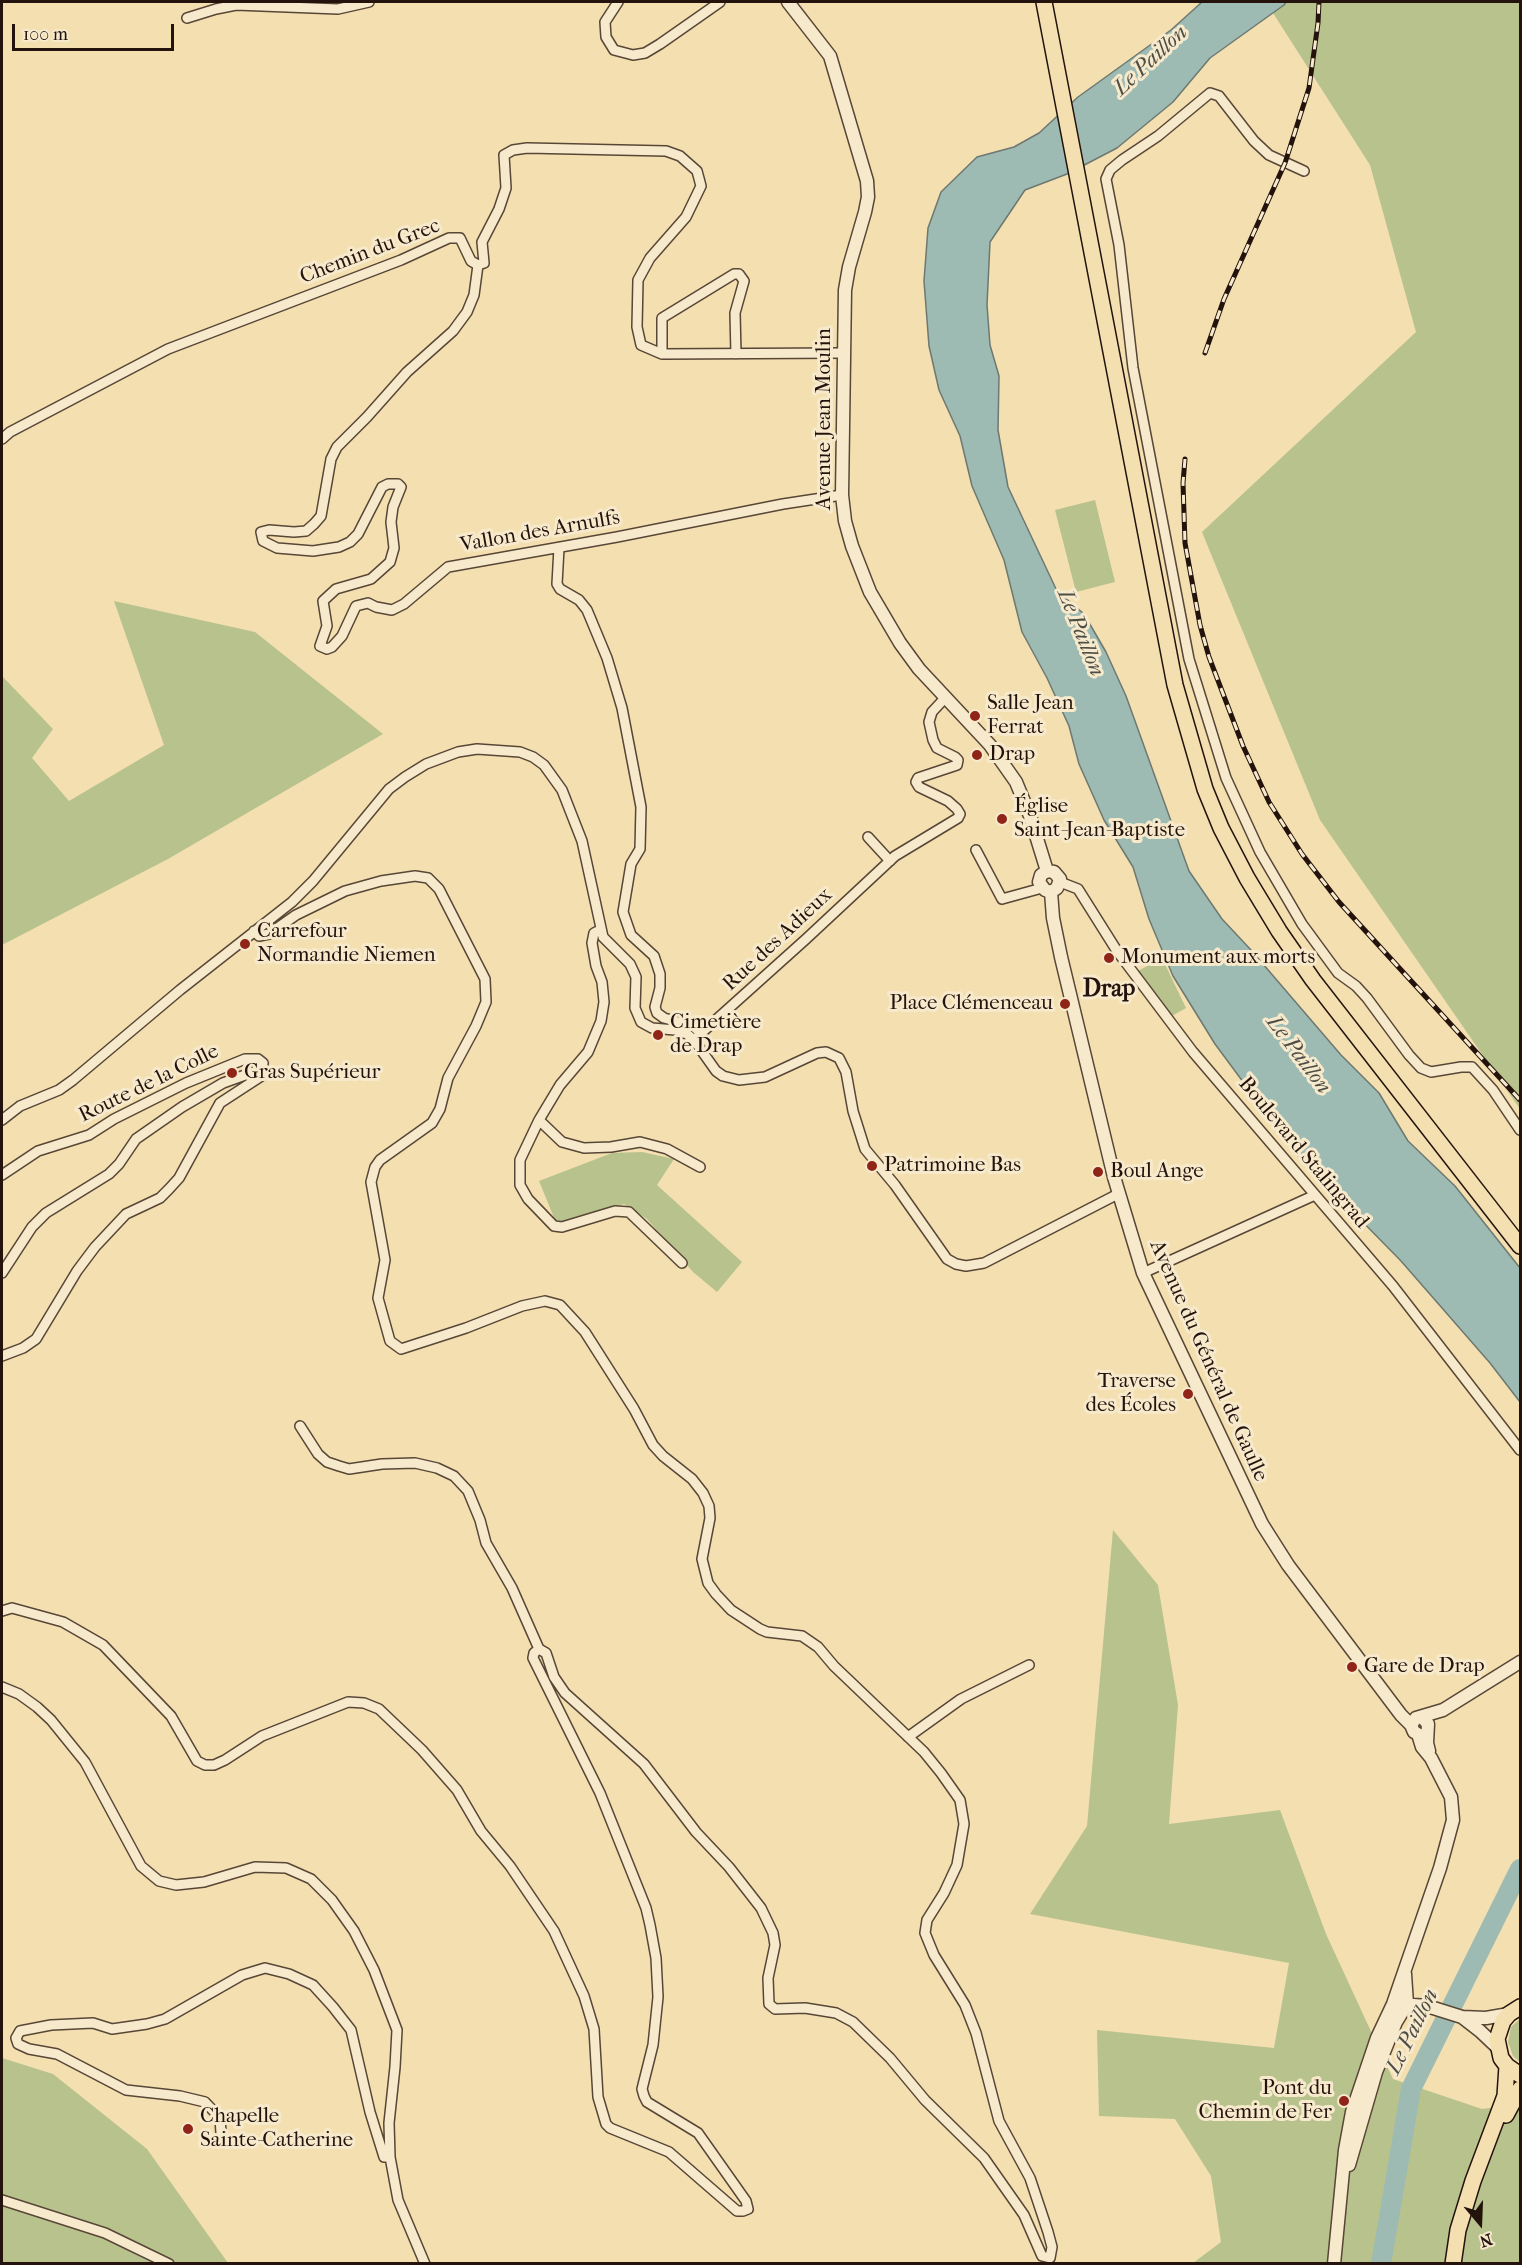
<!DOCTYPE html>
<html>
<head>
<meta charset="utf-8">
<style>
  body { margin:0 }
  #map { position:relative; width:1522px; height:2265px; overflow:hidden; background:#f3dfb0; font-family:"IM FELL French Canon",serif }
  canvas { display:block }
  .frame { position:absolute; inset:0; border:3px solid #24130d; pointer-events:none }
  .north { position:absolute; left:1450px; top:2193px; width:60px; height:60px; -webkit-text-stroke:4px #f7eacc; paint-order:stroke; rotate:161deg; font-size:16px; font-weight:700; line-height:24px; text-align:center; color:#24130d }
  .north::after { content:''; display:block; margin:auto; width:21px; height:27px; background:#24130d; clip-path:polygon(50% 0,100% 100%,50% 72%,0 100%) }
  .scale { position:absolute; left:12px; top:24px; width:162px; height:27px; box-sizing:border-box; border:3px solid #24130d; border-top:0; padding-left:8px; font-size:18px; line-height:21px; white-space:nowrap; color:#24130d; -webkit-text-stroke:4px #f7eacc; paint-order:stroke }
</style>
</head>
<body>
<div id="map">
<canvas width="1522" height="2265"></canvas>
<div class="frame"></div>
<div class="north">N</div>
<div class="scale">100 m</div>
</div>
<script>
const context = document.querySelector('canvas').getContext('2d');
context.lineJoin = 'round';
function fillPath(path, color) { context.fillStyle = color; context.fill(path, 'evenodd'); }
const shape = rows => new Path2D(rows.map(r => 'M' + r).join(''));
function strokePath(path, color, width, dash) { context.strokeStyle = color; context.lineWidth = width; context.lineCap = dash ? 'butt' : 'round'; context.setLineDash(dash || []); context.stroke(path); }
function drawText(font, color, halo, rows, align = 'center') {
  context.font = font + ' "IM FELL French Canon",serif'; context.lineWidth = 6; context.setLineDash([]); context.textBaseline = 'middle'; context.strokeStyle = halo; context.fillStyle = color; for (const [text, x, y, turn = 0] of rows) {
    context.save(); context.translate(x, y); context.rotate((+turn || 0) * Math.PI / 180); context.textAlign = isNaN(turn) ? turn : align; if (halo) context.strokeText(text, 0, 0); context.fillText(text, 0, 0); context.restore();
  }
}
const green = shape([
  [1266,2,1520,2,1520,1109,1320,820,1202,532,1416,332,1370,165],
  [1095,500,1115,582,1076,592,1055,510],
  [114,601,255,632,383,734,168,859,2,945,2,676,53,729,32,758,69,801,164,745],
  [1162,958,1186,1008,1172,1016,1138,971],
  [642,1152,674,1159,657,1185,742,1262,717,1292,693,1272,647,1219,624,1204,557,1225,539,1181,612,1153],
  [1113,1530,1158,1585,1178,1705,1169,1824,1280,1810,1326,1934,1393,2079,1482,2109,1520,2104,1520,2263,1193,2263,1221,2242,1211,2176,1175,2119,1099,2116,1097,2030,1274,2048,1289,1963,1030,1914,1087,1826],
  [1520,2019,1520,2062,1513,2056,1508,2042,1511,2027],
  [2,2058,53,2074,147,2149,228,2263,2,2263]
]);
const water = shape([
  [1202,2,1286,2,1284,5,1210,58,1173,102,1117,148,1067,174,1025,190,990,242,987,305,990,345,999,376,998,430,1008,487,1057,591,1084,614,1106,652,1126,696,1189,871,1222,919,1251,950,1341,1055,1379,1093,1408,1141,1455,1186,1520,1268,1520,1402,1490,1363,1401,1261,1298,1156,1215,1044,1173,976,1149,919,1133,867,1104,820,1079,764,1069,726,1047,678,1022,632,1004,560,972,486,960,436,939,390,929,346,924,281,928,228,941,192,977,157,1014,147,1039,133,1078,97,1171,30,1202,2]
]);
const river = shape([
  [1381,2264,1411,2089,1520,1869]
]);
const minor = shape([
  [618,2,605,22,606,37,614,50,633,55,645,53,660,44,720,2],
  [187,18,216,9,236,5,338,9,369,2],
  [1304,171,1269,155,1254,141,1219,96,1210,93,1158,136,1122,160,1110,170,1106,179,1119,245,1133,368,1189,659,1226,778,1260,852,1302,924,1338,973,1356,986,1367,998,1409,1055,1421,1068,1431,1072,1461,1067,1472,1067,1493,1090,1520,1130],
  [478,265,474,295,467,312,453,331,407,372,367,417,337,447,331,459,321,516,314,524,306,531,294,532,269,530,261,532,263,541,277,548,313,551,339,547,350,542,358,534,382,487,388,484,398,484,401,487,393,507,391,522,394,548,390,562,371,579,336,589,323,601,327,626,320,646,327,649,332,647,342,636,356,606,368,603,376,607,392,610,404,604,448,567,617,537,783,504,842,495],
  [478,265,484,263,482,242,499,209,506,188,504,155,513,150,527,148,666,151,680,156,697,171,701,186,686,217,650,258,638,280,637,327,641,345,662,354,844,353],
  [662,354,662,318,734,274,739,274,744,281,735,313,736,354],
  [2,439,10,432,168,349,401,260,449,238,460,238,471,261,478,265],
  [559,548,557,584,560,589,579,600,587,610,607,658,622,708,641,807,640,849,631,864,623,912,631,935,654,956,660,974,660,988,655,1007,657,1013,664,1018,693,1026,701,1033],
  [868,837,890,861],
  [976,850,1002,899,1042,888],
  [1060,882,1078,889,1117,951,1193,1052,1393,1286,1520,1450],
  [600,930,594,933,592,943,596,966,602,982,604,1002,601,1021,588,1052,560,1085,539,1120,562,1142,584,1148,611,1147,640,1142,667,1149,700,1167],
  [698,1036,806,939,895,856,958,818,960,814,957,809,948,801,919,787,916,782,918,778,957,765,958,760,955,757,937,748,933,740,929,722,932,712,945,698],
  [2,1120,20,1106,59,1090,73,1080,180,990,292,902,313,881,389,789,405,777,426,764,458,752,477,749,520,752,533,757,544,765,562,790,582,841,603,937,630,964,636,977,635,1008,641,1022,652,1028,675,1030,687,1034,694,1040,716,1071,723,1076,739,1080,765,1077,817,1053,826,1052,839,1058,846,1072,853,1111,865,1149,895,1185,947,1259,956,1264,966,1266,984,1263,1118,1194],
  [539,1120,520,1160,520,1185,528,1199,554,1226,562,1227,615,1211,629,1212,682,1263],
  [2,1175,38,1151,89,1135,114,1119,186,1083,245,1059,258,1059,263,1063,259,1070,223,1083,182,1107,136,1139,119,1164,109,1174,46,1213,32,1227,2,1273],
  [1143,1273,1315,1195],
  [2,1356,23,1348,36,1339,77,1271,95,1247,126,1214,160,1198,169,1189,179,1178,220,1103,263,1075,263,1066],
  [300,1426,318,1454,327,1462,339,1466,349,1469,382,1464,415,1463,437,1468,454,1476,468,1491,480,1520,486,1543,512,1588,539,1649],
  [2,1611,12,1608,63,1622,103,1645,171,1716,197,1761,205,1765,214,1765,225,1760,262,1736,348,1702,364,1703,379,1709,422,1750,457,1790,481,1831,510,1866,554,1931,584,1996,594,2029,598,2097,606,2124,610,2128,669,2152,737,2211,743,2211,748,2209,746,2201,698,2133,647,2102,644,2096,642,2089,653,2045,658,1997,656,1958,650,1925,646,1908,600,1793,533,1658,534,1653,539,1649,546,1653,554,1677,565,1693,644,1764,696,1832,729,1867,761,1908,773,1933,775,1945,768,1978,769,2004,775,2009,805,2008,836,2013,853,2022,890,2058,925,2100,984,2158,1024,2215,1042,2256,1050,2258,1052,2247,1048,2232,1030,2178,999,2121,976,2033,965,2005,934,1955,925,1933,927,1920,944,1893,957,1865,964,1824,960,1800,941,1773,924,1752,834,1666,818,1647,802,1636,767,1632,760,1629,731,1610,716,1594,708,1583,702,1559,710,1518,709,1506,703,1493,692,1479,663,1456,653,1445,634,1409,585,1332,560,1305,545,1301,522,1306,466,1328,401,1349,390,1341,378,1298,385,1260,371,1182,375,1167,380,1160,432,1123,440,1109,448,1078,476,1026,486,1002,485,979,439,889,428,878,415,876,381,881,345,891,296,915,269,934,259,936,254,931],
  [2,1687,19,1694,37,1707,51,1720,85,1762,141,1866,159,1881,176,1885,204,1882,255,1867,286,1868,311,1879,332,1900,354,1931,374,1970,397,2030,395,2067,389,2123,390,2157,398,2200,425,2264],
  [908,1737,961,1699,1029,1665],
  [221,2133,220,2118,205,2102,180,2096,126,2090,57,2054,29,2049,18,2044,16,2038,20,2031,51,2025,93,2023,112,2029,147,2024,165,2019,242,1975,265,1968,289,1974,313,1985,333,2007,351,2030,370,2112,384,2157,390,2157],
  [2,2200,105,2233,169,2264]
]);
const tertiary = shape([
  [788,2,830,56,867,181,868,197,865,212,849,267,845,290,842,495,845,521,852,546,870,592,900,643,919,669,990,745,1016,782,1030,816,1047,871],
  [1047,871,1054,872,1060,879,1057,888,1051,892],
  [1047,871,1041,875,1039,882,1045,890,1051,892],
  [1051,892,1053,918,1061,957,1114,1177,1143,1273,1262,1524,1288,1565,1401,1715,1411,1725,1414,1732,1418,1734,1422,1747,1431,1758,1451,1797,1453,1820,1440,1868,1393,2004,1377,2038,1352,2112,1345,2150,1334,2264],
  [1422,1717,1428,1724,1427,1743,1429,1751],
  [1411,1725,1416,1718,1443,1710,1520,1662],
  [1400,2004,1427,2006,1462,2017,1486,2018,1509,2014],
  [1462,2017,1480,2031,1498,2048],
  [1349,2165,1376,2072,1396,2022,1407,2004,1405,1974]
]);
const primary = shape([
  [1044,2,1175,685,1205,789,1221,828,1247,878,1279,931,1313,980,1520,1246],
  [1520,2007,1509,2014,1503,2021,1497,2039,1501,2058,1507,2066,1520,2075],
  [1506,2115,1520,2089],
  [1453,2264,1458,2230,1473,2181,1505,2096,1507,2066]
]);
const rail = shape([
  [1205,353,1224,299,1285,163,1309,88,1318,23,1319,2],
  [1185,459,1183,483,1185,543,1200,625,1209,657,1243,746,1269,802,1302,854,1339,902,1520,1100]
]);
const markers = [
  [975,716,6,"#8f2418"],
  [977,755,6,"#8f2418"],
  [1002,819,6,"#8f2418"],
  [245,944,6,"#8f2418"],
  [1109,958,6,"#8f2418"],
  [1065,1004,6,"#8f2418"],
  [658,1035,6,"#8f2418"],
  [232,1073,6,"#8f2418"],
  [872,1166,6,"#8f2418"],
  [1098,1172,6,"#8f2418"],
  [1188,1394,6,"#8f2418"],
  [1352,1667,6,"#8f2418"],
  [1344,2101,6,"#8f2418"],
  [188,2129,6,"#8f2418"]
];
const streetNames = [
  ["Chemin du Grec",370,252,-21],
  ["Avenue Jean Moulin",825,419,-90],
  ["Vallon des Arnulfs",540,532,-10],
  ["Rue des Adieux",778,940,-43],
  ["Route de la Colle",149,1084,-26],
  ["Boulevard Stalingrad",1303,1153,50],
  ["Avenue du Général de Gaulle",1208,1361,66]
];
const poiNames = [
  ["Salle Jean",987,704],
  ["Ferrat",987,728],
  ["Drap",989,755],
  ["Église",1014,807],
  ["Saint-Jean-Baptiste",1014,831],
  ["Carrefour",257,932],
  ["Normandie Niemen",257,956],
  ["Monument aux morts",1121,958],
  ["Place Clémenceau",1053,1004,"right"],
  ["Cimetière",670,1023],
  ["de Drap",670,1047],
  ["Gras Supérieur",244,1073],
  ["Patrimoine Bas",884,1166],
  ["Boul Ange",1110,1172],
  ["Traverse",1176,1382,"right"],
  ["des Écoles",1176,1406,"right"],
  ["Gare de Drap",1364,1667],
  ["Pont du",1332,2089,"right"],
  ["Chemin de Fer",1332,2113,"right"],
  ["Chapelle",200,2117],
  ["Sainte-Catherine",200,2141]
];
const waterNames = [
  ["Le Paillon",1151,61,-43],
  ["Le Paillon",1080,633,68],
  ["Le Paillon",1298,1055,53],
  ["Le Paillon",1413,2032,-64]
];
const quarterNames = [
  ["Drap",1109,990]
];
fillPath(green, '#b8c28d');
fillPath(water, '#9dbbb3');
strokePath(water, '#6d7871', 1.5);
strokePath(river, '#9dbbb3', 20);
strokePath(minor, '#584636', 12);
strokePath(tertiary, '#584636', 15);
strokePath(primary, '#24130d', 18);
strokePath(minor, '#f7eacc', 9);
strokePath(tertiary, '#f7eacc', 12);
strokePath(primary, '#f3dfb0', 15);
strokePath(rail, '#24130d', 5);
strokePath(rail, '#f7eacc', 3, [9]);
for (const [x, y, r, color] of markers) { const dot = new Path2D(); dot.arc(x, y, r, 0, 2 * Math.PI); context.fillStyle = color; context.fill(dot); strokePath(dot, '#f7eacc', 2); }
drawText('21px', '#24130d', '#f7eacc', streetNames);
drawText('21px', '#24130d', '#f7eacc', poiNames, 'left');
drawText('italic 22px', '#4e4e47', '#f7eacc', waterNames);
drawText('bold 24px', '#24130d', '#f7eacc', quarterNames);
</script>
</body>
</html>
